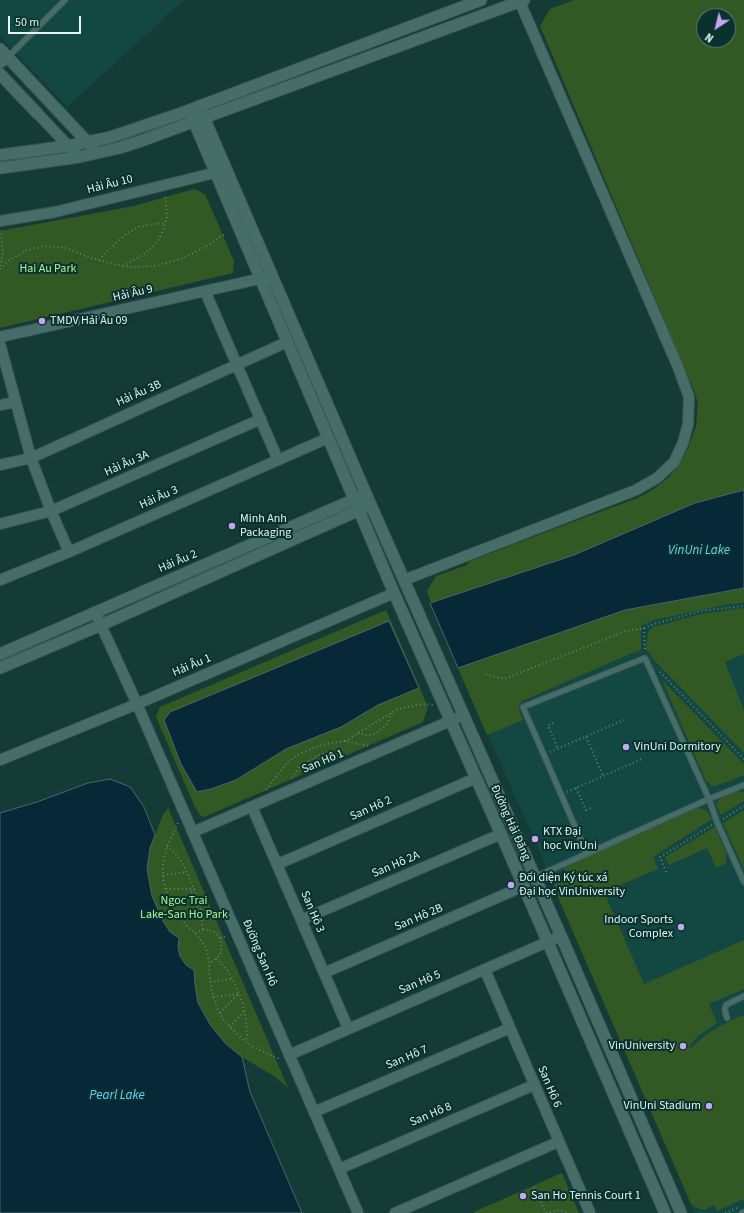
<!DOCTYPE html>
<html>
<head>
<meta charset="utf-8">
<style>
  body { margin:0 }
  #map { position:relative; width:744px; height:1213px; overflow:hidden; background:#153b37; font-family:"Source Sans 3",sans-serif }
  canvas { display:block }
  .north { position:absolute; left:696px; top:8px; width:40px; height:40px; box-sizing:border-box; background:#09312d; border:1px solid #5f807c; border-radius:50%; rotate:215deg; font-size:11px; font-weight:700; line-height:16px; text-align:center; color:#e1f6f2 }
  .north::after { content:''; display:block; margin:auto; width:14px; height:18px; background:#c5a7f1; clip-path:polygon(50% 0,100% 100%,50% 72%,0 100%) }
  .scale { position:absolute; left:8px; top:16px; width:73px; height:18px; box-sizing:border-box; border:2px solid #e1f6f2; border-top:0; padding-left:5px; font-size:12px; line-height:14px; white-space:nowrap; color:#e1f6f2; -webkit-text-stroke:3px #09312d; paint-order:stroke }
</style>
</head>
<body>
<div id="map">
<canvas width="744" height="1213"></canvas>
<div class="north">N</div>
<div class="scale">50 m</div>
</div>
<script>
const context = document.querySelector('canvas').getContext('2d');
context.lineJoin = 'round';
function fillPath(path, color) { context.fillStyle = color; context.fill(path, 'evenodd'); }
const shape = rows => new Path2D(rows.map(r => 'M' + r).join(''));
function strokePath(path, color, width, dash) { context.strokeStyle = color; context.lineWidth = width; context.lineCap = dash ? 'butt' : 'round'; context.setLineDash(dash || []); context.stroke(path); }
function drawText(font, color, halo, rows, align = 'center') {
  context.font = font + ' "Source Sans 3",sans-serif'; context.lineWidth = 4; context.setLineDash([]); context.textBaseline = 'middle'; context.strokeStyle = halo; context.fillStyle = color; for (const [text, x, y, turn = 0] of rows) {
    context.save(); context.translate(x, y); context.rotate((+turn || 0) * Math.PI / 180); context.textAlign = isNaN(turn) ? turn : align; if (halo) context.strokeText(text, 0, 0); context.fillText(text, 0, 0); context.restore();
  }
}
const built = shape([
  [0,0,184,0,67,107,0,36],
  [744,588,744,1213,695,1213,554,888,540,852,458,668]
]);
const green = shape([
  [574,0,744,0,744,490,695,503,574,555,431,603,427,591,436,576,467,565,468,562,559,527,640,497,655,488,668,478,679,464,688,448,696,427,698,404,695,393,540,26,550,9],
  [704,16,728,16,728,40,704,40],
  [194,189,205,194,234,261,233,273,0,328,0,231,134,206],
  [744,588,744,603,730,604,654,620,641,626,641,650,637,651,522,701,519,706,519,711,523,720,487,735,458,668,625,610],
  [744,608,744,654,725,662,744,711,744,753,654,660,649,652,646,650,648,632,653,627,701,614],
  [386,610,428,707,423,722,204,817,200,815,194,805,156,717,160,707],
  [662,680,744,764,744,775,716,786,712,786,706,781],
  [738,791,744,793,744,801,721,815,717,808,716,805,718,801,722,797,727,794],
  [168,808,288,1088,274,1076,242,1057,226,1044,211,1026,198,1003,195,984,194,971,186,965,180,956,178,947,179,938,170,932,163,921,152,896,147,869,150,848,163,815],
  [698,808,706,810,712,819,653,857,658,869,604,892,644,984,744,940,744,989,709,1004,717,1023,697,1037,691,1044,689,1049,707,1034,720,1026,738,1017,744,1016,744,1199,717,1211,714,1205,706,1209,700,1209,691,1204,554,888,557,880,566,874,563,866],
  [744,810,744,870,723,823],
  [715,827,727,855,725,856,727,863,716,868,707,848,669,865,665,857],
  [562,1173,579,1213,475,1213,474,1212]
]);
const water = shape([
  [744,490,744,588,625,610,458,668,430,603,574,555,695,503,744,490],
  [389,621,419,688,378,705,341,727,286,749,236,780,211,789,197,792,181,764,164,720,170,712,389,621],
  [110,779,130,787,144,807,155,835,150,848,147,869,152,896,163,921,170,932,179,938,178,947,180,956,186,965,194,970,195,984,198,1003,211,1026,226,1044,242,1057,250,1092,302,1213,0,1213,0,813,37,802,88,783,110,779]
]);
const path = shape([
  [99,260,108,250,127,233,139,227,153,224,165,223],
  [0,266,3,252,1,230],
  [123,266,146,253,156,243,160,237,164,228,167,216,165,195],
  [0,269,8,261,27,250,45,246,66,248,88,257,113,264,132,267,156,266,181,259,205,247,226,233],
  [644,628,645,652],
  [660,672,744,759],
  [486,674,504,679,626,631,644,628,654,624,701,611,744,606],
  [553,723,548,725,558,749],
  [358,733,366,735,372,735,378,732,387,724,392,713],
  [586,737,603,776],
  [345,741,396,710,417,705,426,704,433,705],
  [550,752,624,720],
  [292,778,300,766,316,756,323,754,332,754,343,756],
  [576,788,586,810,591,808],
  [266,790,278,774,289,761,296,756,313,748,325,744,345,741,368,746],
  [567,792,642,759],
  [723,819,744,806],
  [178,823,167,846,163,864,163,880,170,903,175,912,187,926,198,936,206,948,209,960,209,973,212,992,218,1010,223,1019,233,1030,246,1042,255,1048,280,1059],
  [167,846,175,853,183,864,193,886,201,910,203,930],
  [666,872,660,857,712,825],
  [163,875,187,872],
  [166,889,195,889],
  [173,908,194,890],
  [181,919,199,905],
  [195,933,201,930,208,930,213,931,219,936,221,940,221,950,219,956,216,959,209,963],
  [220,938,227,936],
  [216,959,222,964,228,971,234,982,242,1001,246,1019,247,1035,246,1042],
  [210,982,232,979],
  [213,997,238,994],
  [220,1013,239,993],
  [230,1027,245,1010],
  [534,1187,546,1213],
  [546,1213,560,1210,567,1213],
  [725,1213,737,1208]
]);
const service = shape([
  [8,57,65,0],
  [587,854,523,707,645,658,709,799,717,822,744,882],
  [535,877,709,799,744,785],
  [727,1018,725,1011,725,1008,726,1005,744,996],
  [742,1213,744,1212]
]);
const minor = shape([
  [0,63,8,57],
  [37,113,79,157],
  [0,221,55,212,222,171],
  [205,291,278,460],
  [0,337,272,276],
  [0,344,31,458,51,511,69,552],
  [0,405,16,402],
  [0,465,31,458,287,342],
  [0,524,51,511,261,419],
  [0,580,69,552,328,438],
  [404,580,636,490,657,478,674,462,683,443,688,424,689,397,678,367,519,0],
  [95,612,137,704,358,1213],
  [0,760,137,704,394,593],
  [252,807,348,1028],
  [193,832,464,715],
  [278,864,476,778],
  [301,920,501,834],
  [485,970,590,1213],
  [324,973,524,886],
  [289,1055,561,936],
  [314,1112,510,1028],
  [339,1169,534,1085],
  [395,1213,558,1142]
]);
const tertiary = shape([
  [0,49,92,147],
  [0,74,37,113],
  [199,106,366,494,561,936,681,1213],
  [189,110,394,593,501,834,665,1213],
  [0,155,68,146,111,137,179,114,481,0],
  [0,168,79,157,119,148,141,141,524,0],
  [0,654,360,497],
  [0,668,101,625,366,507]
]);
const markers = [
  [42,321,4,"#c5a7f1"],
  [232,526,4,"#c5a7f1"],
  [626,747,4,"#c5a7f1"],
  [535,839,4,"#c5a7f1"],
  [511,885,4,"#c5a7f1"],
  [681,927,4,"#c5a7f1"],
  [683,1046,4,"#c5a7f1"],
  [709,1106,4,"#c5a7f1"],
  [523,1196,4,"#c5a7f1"]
];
const streetNames = [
  ["Hải Âu 10",110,185,-14],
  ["Hải Âu 9",133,294,-13],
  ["Hải Âu 3B",139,394,-24],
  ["Hải Âu 3A",127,464,-24],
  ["Hải Âu 3",159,498,-24],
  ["Hải Âu 2",178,562,-23],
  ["Hải Âu 1",192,666,-23],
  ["San Hô 1",323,762,-23],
  ["San Hô 2",371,809,-24],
  ["Đường Hải Đăng",510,823,66],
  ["San Hô 2A",396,865,-23],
  ["San Hô 3",312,912,67],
  ["San Hô 2B",419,918,-23],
  ["Đường San Hô",259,953,67],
  ["San Hô 5",420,983,-23],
  ["San Hô 7",407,1058,-23],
  ["San Hô 6",549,1087,67],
  ["San Hô 8",431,1115,-23]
];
const parkNames = [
  ["Hai Au Park",48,269],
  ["Ngoc Trai",184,901],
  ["Lake-San Ho Park",184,915]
];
const poiNames = [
  ["TMDV Hải Âu 09",50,321],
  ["Minh Anh",240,519],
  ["Packaging",240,533],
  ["VinUni Dormitory",634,747],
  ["KTX Đại",543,832],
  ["học VinUni",543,846],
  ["Đối diện Ký túc xá",519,878],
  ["Đại học VinUniversity",519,892],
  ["Indoor Sports",673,920,"right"],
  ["Complex",673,934,"right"],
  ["VinUniversity",675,1046,"right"],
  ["VinUni Stadium",701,1106,"right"],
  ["San Ho Tennis Court 1",531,1196]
];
const waterNames = [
  ["VinUni Lake",699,551],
  ["Pearl Lake",117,1096]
];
fillPath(built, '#134742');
fillPath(green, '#325924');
fillPath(water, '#072837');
strokePath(water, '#48666f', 1);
strokePath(service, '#3d5855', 7);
strokePath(minor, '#3d5855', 12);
strokePath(tertiary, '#3d5855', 13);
strokePath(path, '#5f7f7b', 2, [1, 3]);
strokePath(service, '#476d68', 5);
strokePath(minor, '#476d68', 10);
strokePath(tertiary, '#476d68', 11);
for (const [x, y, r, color] of markers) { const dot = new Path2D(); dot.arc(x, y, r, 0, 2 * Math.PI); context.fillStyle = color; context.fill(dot); strokePath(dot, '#09312d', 1.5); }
drawText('12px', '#e1f6f2', '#09312d', streetNames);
drawText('12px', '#adf696', '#09312d', parkNames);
drawText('12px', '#e1f6f2', '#09312d', poiNames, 'left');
drawText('italic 13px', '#69ccfe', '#09312d', waterNames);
</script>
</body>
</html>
